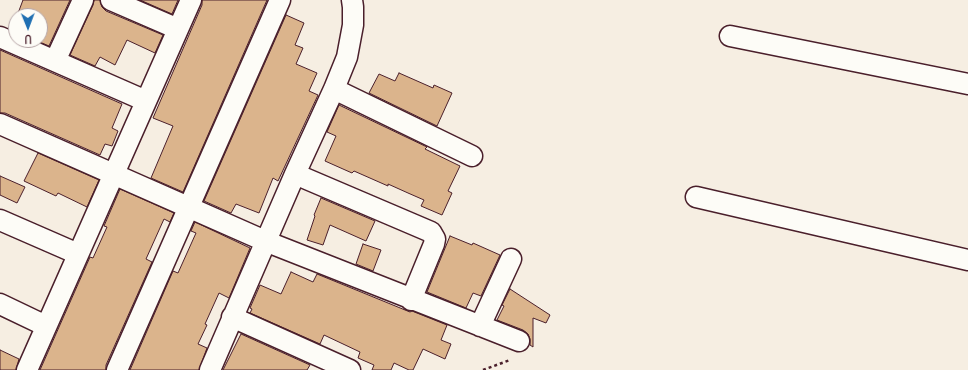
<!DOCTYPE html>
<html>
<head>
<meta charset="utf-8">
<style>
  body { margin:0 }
  #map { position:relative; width:968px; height:370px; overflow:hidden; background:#f6eee2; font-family:Delius,sans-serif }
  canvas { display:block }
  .north { position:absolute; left:8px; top:8px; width:40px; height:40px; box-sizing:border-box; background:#fdfcf7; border:1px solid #b5a4a5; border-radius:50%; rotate:179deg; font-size:11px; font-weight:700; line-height:16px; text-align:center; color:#4a1f2b }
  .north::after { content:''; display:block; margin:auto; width:14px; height:18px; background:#1f6fb2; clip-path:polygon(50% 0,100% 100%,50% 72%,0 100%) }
</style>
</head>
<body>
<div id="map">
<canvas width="968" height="370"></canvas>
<div class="north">U</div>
</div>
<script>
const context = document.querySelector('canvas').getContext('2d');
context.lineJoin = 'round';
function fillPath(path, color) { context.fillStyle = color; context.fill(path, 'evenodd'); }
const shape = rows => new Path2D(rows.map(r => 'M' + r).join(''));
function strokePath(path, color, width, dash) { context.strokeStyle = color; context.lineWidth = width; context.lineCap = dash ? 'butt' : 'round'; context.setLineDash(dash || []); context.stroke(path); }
const building = shape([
  [23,0,70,0,49,46,35,40,40,40,40,16,17,16,23,0],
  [94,0,100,0,102,7,106,11,163,35,155,53,127,40,115,65,100,57,95,66,70,55,93,5,94,0],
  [140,0,178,0,172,14,140,0],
  [202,0,267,0,183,192,151,178,173,126,153,118,202,5,202,0],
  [286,15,304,23,295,45,303,48,296,64,317,73,309,91,318,95,278,181,273,178,259,213,236,204,231,213,204,201,286,15],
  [0,50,122,104,112,128,118,131,112,146,105,144,100,155,5,113,0,113,0,50],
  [399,73,433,88,434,85,452,93,437,126,369,93,379,74,395,81,399,73],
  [339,105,427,147,425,149,460,166,448,191,452,193,442,215,421,206,424,200,408,193,388,184,388,186,354,171,352,173,325,161,336,136,327,132,339,105],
  [38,153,99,180,87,207,58,193,56,196,24,181,38,153],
  [0,176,25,187,17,203,0,195,0,176],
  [120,189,174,213,170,222,164,219,146,259,152,262,106,365,106,370,40,370,90,257,93,258,107,227,104,226,120,189],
  [321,198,375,221,366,241,330,225,323,245,307,240,315,216,314,215,321,198],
  [195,222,250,248,229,298,219,293,205,324,207,325,198,344,207,348,199,370,130,370,173,271,178,273,196,233,191,231,195,222],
  [450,236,472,245,473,243,500,255,481,296,473,293,466,308,427,292,450,236],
  [363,244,381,250,373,271,356,264,363,244],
  [291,272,313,282,317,274,410,312,412,311,447,325,441,340,451,344,445,359,423,349,413,370,409,370,394,363,391,370,372,370,374,365,358,358,360,352,324,335,320,344,250,313,252,309,250,308,260,285,281,294,291,272],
  [510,289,550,315,546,323,533,318,533,347,530,345,530,339,528,334,523,330,497,320,504,306,502,305,510,289],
  [241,334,310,365,307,370,223,370,241,334],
  [0,350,19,359,16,370,0,370,0,350]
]);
const path = shape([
  [483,370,510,360]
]);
const street = shape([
  [111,0,178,29],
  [730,36,968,84],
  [0,37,146,101],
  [55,61,83,0],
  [334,89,472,156],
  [0,124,265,241,519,341],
  [295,174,431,232,435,239,434,244,411,300],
  [696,197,968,260],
  [0,220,78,254],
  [0,304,46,326],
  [232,317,350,370],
  [480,326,511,259],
  [27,370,191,0],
  [117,370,280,0],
  [210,370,295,174,334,89,347,57,353,25,353,7,352,0]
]);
fillPath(building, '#dbb48c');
strokePath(building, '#4a1f2b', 1);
strokePath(street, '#4a1f2b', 23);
strokePath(path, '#4a1f2b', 2.5, [3, 3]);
strokePath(street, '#fdfcf7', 20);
</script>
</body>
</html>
